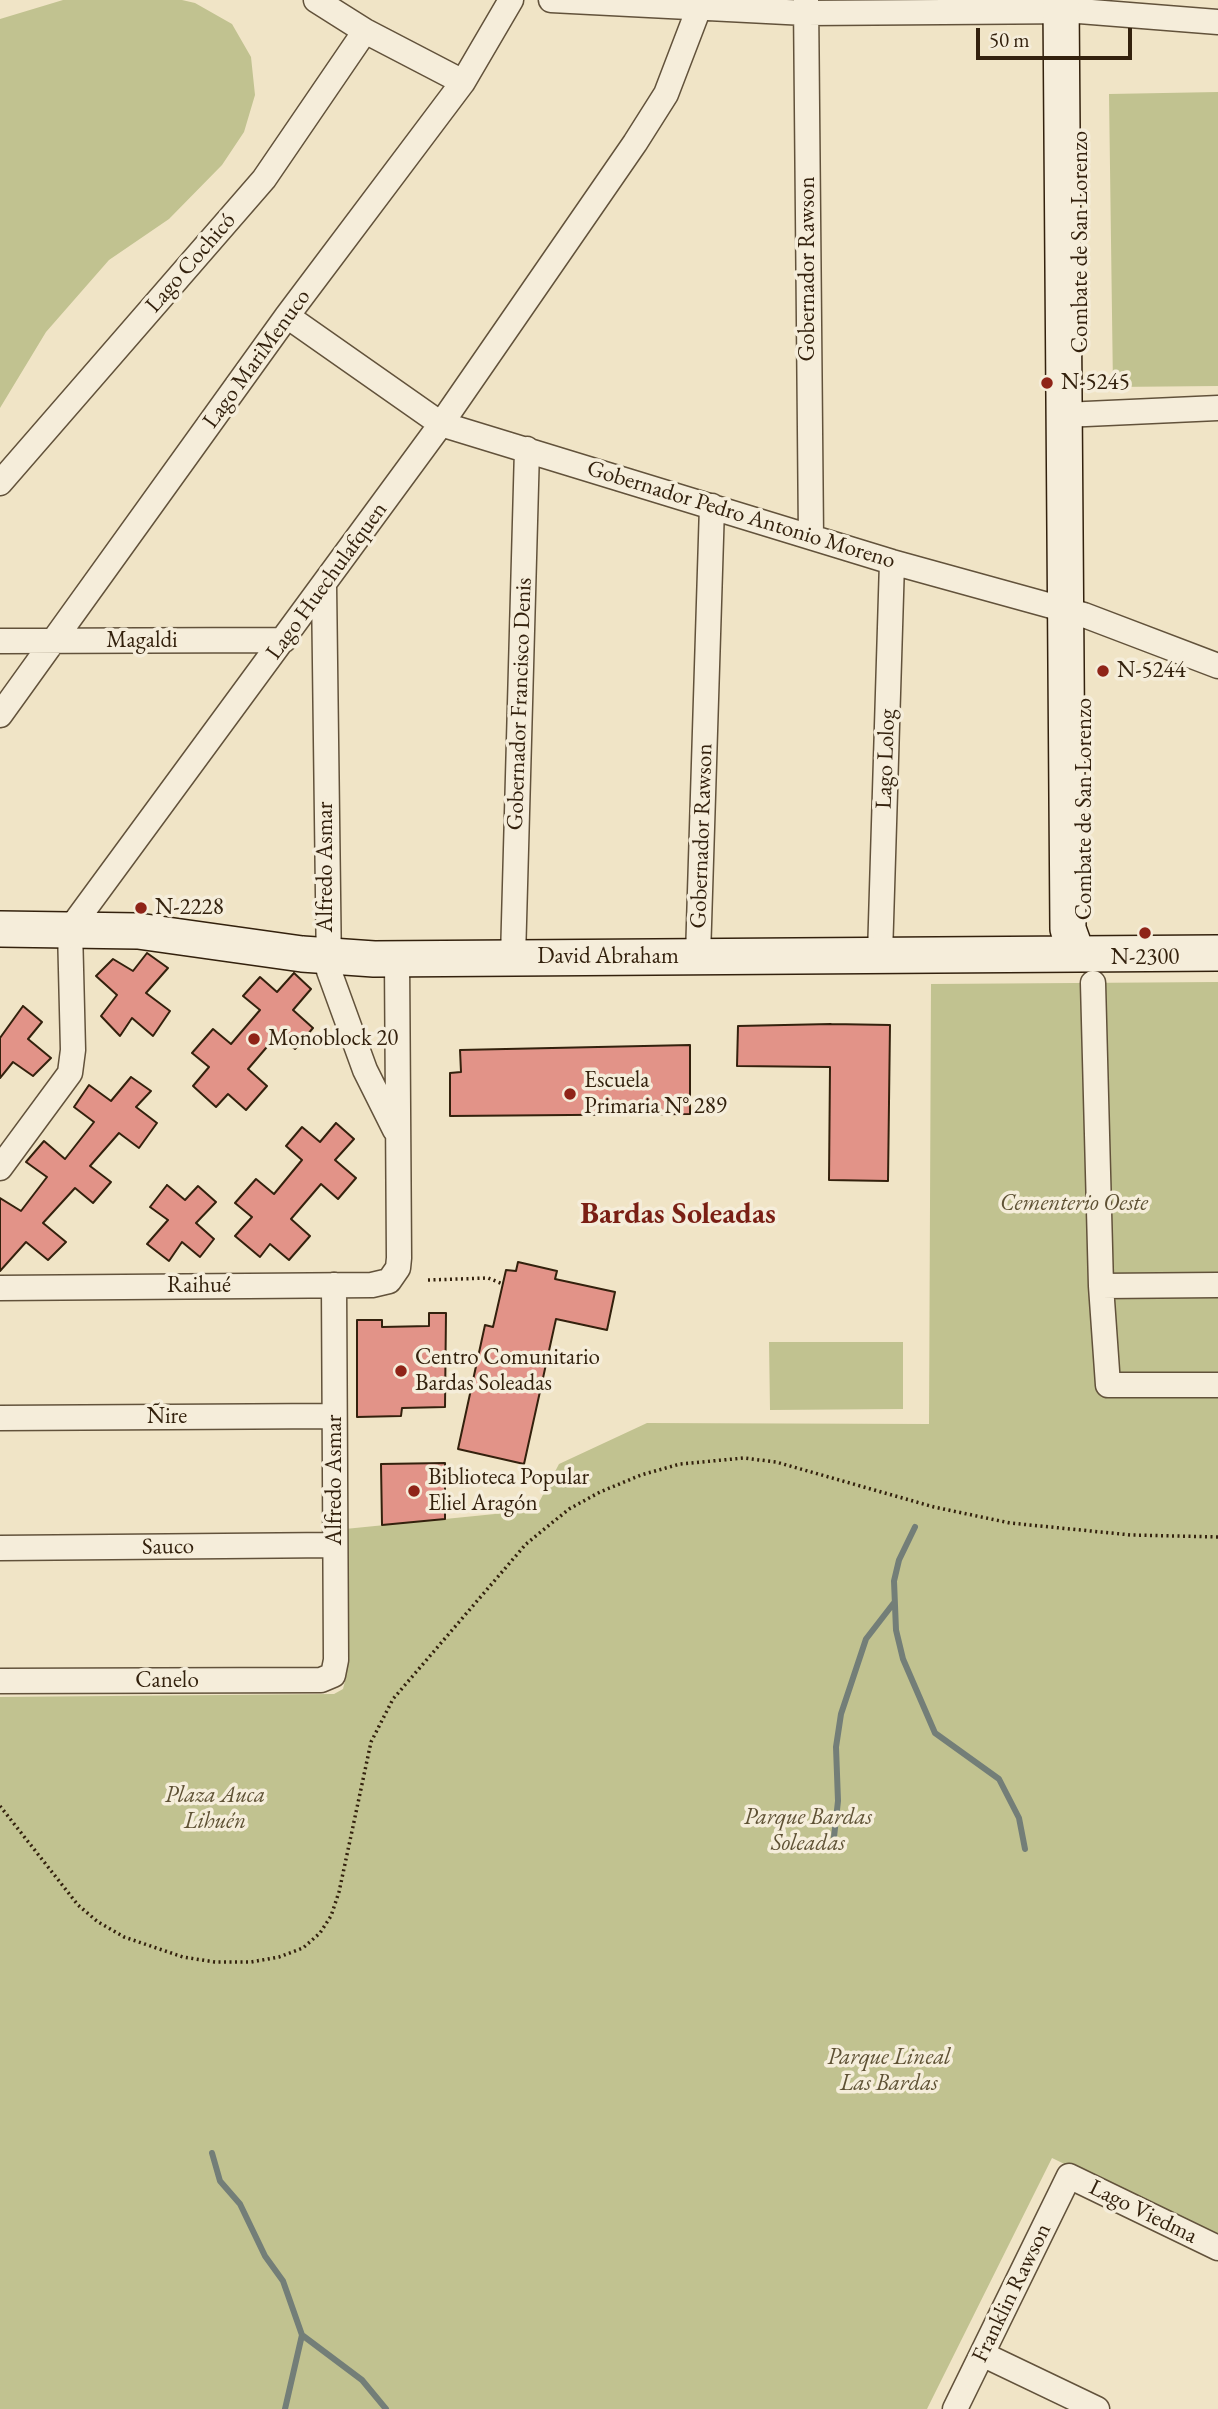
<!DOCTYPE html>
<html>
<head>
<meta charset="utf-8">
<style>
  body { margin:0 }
  #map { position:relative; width:1218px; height:2409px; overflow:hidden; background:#f0e4c6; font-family:"EB Garamond",serif }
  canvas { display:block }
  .scale { position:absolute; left:976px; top:28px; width:156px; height:32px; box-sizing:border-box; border:4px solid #33210d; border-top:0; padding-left:9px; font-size:21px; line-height:24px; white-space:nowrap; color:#33210d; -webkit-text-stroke:5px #f5edda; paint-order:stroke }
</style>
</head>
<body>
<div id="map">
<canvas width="1218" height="2409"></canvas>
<div class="scale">50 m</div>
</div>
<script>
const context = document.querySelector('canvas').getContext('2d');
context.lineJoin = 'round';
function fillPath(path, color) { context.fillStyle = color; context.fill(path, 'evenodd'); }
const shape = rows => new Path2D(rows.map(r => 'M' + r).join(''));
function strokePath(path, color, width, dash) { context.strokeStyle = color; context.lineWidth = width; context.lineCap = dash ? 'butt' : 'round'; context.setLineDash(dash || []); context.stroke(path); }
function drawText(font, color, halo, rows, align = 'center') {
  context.font = font + ' "EB Garamond",serif'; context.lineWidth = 7; context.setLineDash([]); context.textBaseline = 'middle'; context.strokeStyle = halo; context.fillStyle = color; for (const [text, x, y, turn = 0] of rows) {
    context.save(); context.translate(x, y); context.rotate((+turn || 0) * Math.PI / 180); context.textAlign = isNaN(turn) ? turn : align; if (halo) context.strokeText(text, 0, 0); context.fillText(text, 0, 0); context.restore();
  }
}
const green = shape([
  [63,0,182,0,195,3,232,24,251,57,255,95,244,132,222,165,169,219,109,260,46,332,0,408,0,19],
  [1218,92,1218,386,1113,387,1109,94],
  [1218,982,1218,2238,1052,2158,927,2409,0,2409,0,1697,334,1694,343,1689,346,1677,345,1529,535,1510,559,1464,647,1423,929,1424,931,984],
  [769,1342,903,1342,903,1409,770,1410]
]);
const stream = shape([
  [915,1527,899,1560,894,1581,896,1630,903,1659,935,1733,999,1779,1019,1818,1025,1849],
  [833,1846,838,1801,836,1747,841,1714,866,1639,893,1604],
  [212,2153,220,2181,240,2204,265,2256,283,2281,302,2335,362,2380,386,2409],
  [285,2409,302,2335]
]);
const building = shape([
  [147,953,168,968,146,993,170,1011,153,1036,132,1018,120,1036,101,1016,117,995,96,976,113,959,133,971,147,953],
  [294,973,311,989,293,1010,313,1028,295,1049,278,1034,248,1069,267,1086,246,1110,228,1094,216,1107,193,1086,209,1067,192,1053,213,1029,231,1044,260,1010,243,996,260,977,277,992,294,973],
  [23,1006,42,1022,28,1039,51,1058,33,1076,13,1062,0,1078,0,1038,23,1006],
  [831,1024,890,1025,888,1181,829,1180,830,1067,737,1066,738,1026,831,1024],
  [690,1045,690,1114,450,1116,450,1073,461,1072,460,1050,690,1045],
  [131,1077,151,1091,136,1107,157,1123,139,1148,119,1133,90,1166,111,1182,93,1203,75,1188,43,1223,66,1242,48,1260,26,1242,0,1271,0,1198,21,1211,47,1177,26,1162,44,1141,65,1159,94,1122,74,1107,89,1085,111,1101,131,1077],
  [336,1123,354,1139,335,1160,356,1178,338,1199,321,1184,291,1219,310,1236,289,1260,270,1244,260,1257,235,1236,252,1217,235,1203,256,1179,274,1194,302,1160,286,1146,302,1127,320,1142,336,1123],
  [167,1185,185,1200,198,1186,216,1202,196,1223,214,1239,200,1257,182,1242,169,1261,147,1244,168,1220,150,1207,167,1185],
  [518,1262,557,1271,555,1279,615,1292,607,1330,556,1319,524,1464,458,1449,485,1325,493,1327,506,1270,516,1271,518,1262],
  [429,1313,446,1313,445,1407,402,1408,401,1416,357,1417,357,1320,382,1320,382,1327,429,1326,429,1313],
  [445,1463,445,1519,382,1525,381,1464,445,1463]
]);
const path = shape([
  [428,1280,488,1278,503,1284],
  [0,1806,78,1905,98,1922,124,1937,183,1957,215,1962,251,1962,279,1957,303,1948,320,1933,331,1916,339,1892,371,1742,393,1699,526,1544,569,1509,600,1492,641,1475,680,1464,744,1458,776,1462,934,1507,1010,1523,1131,1535,1218,1537]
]);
const street = shape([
  [316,0,365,31,463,82],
  [551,0,806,13,1079,11,1218,22],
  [806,0,811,537],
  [287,316,441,424,892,562,1084,615,1218,666],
  [1064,415,1218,408],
  [0,483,264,179,365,31],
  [324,585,329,971,365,1070,395,1130],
  [0,641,284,640],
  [0,715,287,316,463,82,511,0],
  [880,955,892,562],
  [698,956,712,506],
  [513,958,527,449],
  [1093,983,1101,1286,1108,1385,1218,1385],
  [0,1168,70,1073,73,1050,70,929,441,424,635,143,666,94,702,0],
  [1101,1286,1218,1285],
  [0,1288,372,1285,389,1281,398,1268,399,1258,397,959],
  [0,1418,334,1416],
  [0,1548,335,1545],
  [0,1681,321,1680,333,1675,336,1660,334,1285],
  [982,2354,1097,2409],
  [955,2409,1069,2176,1218,2248]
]);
const secondary = shape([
  [1061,0,1068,929,1077,954],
  [0,929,138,931,302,954,374,959,1218,953]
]);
const markers = [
  [1047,383,7,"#8f2418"],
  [1103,671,7,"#8f2418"],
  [141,908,7,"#8f2418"],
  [1145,933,7,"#8f2418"],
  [254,1039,7,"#8f2418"],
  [570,1094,7,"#8f2418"],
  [401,1371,7,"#8f2418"],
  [414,1491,7,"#8f2418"]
];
const streetNames = [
  ["Combate de San Lorenzo",1081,242,-90],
  ["Lago Cochicó",191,263,-49],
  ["Gobernador Rawson",808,269,-90],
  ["Lago MariMenuco",257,359,-54],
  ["Gobernador Pedro Antonio Moreno",741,515,17],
  ["Lago Huechulafquen",327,581,-54],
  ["Magaldi",142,641],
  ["Gobernador Francisco Denis",520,704,-88],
  ["Lago Lolog",886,759,-88],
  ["Combate de San Lorenzo",1085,809,-90],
  ["Gobernador Rawson",702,836,-88],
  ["Alfredo Asmar",326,867,-90],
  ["David Abraham",608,957],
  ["Raihué",199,1286],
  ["Ñire",167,1417],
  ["Alfredo Asmar",335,1480,-90],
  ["Sauco",168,1547,-1],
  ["Canelo",167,1681],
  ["Lago Viedma",1143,2212,26],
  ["Franklin Rawson",1012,2293,-64]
];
const poiNames = [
  ["N-5245",1061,383],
  ["N-5244",1117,671],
  ["N-2228",155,908],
  ["N-2300",1145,958,"center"],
  ["Monoblock 20",268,1039],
  ["Escuela",584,1081],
  ["Primaria N° 289",584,1107],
  ["Centro Comunitario",415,1358],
  ["Bardas Soleadas",415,1384],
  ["Biblioteca Popular",428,1478],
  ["Eliel Aragón",428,1504]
];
const parkNames = [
  ["Cementerio Oeste",1074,1204],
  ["Plaza Auca",215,1796],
  ["Lihuén",215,1822],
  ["Parque Bardas",808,1818],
  ["Soleadas",808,1844],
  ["Parque Lineal",889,2058],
  ["Las Bardas",889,2084]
];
const districtNames = [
  ["Bardas Soleadas",678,1215]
];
fillPath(green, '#c1c290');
strokePath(stream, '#737e78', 6);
fillPath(building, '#e29388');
strokePath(building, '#33210d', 2);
strokePath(street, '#62523b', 27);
strokePath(secondary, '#33210d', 38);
strokePath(path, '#33210d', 3.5, [2, 3.5]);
strokePath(street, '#f5edda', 24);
strokePath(secondary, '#f5edda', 35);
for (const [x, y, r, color] of markers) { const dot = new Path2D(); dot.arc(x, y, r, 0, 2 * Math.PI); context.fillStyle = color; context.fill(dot); strokePath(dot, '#f5edda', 2.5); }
drawText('23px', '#33210d', '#f5edda', streetNames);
drawText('23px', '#33210d', '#f5edda', poiNames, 'left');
drawText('italic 23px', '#5e5134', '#f5edda', parkNames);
drawText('bold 30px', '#7a1f14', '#f5edda', districtNames);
</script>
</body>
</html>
